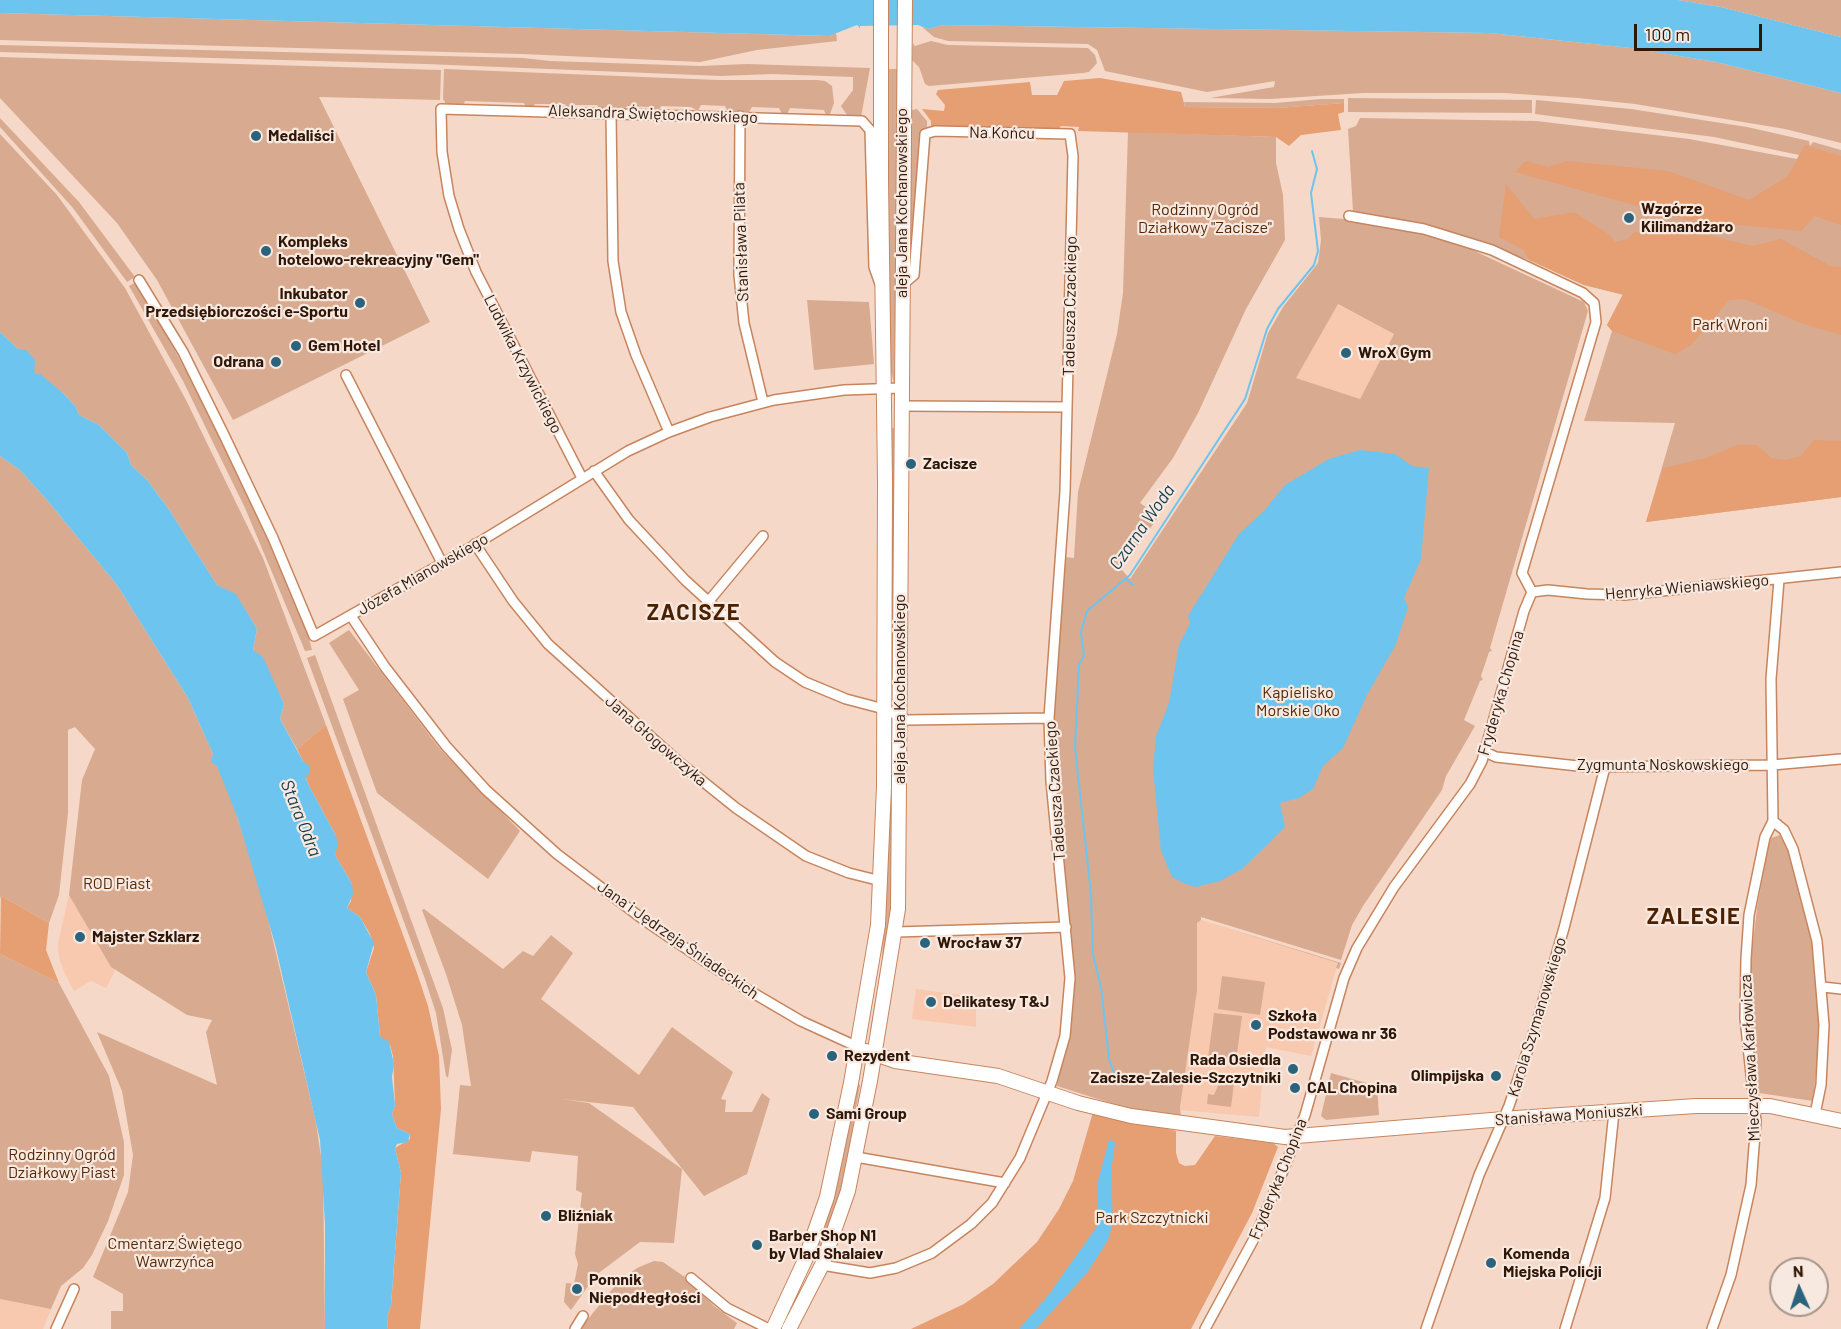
<!DOCTYPE html>
<html>
<head>
<meta charset="utf-8">
<style>
  body { margin:0 }
  #map { position:relative; width:1841px; height:1329px; overflow:hidden; background:#f5d8c8; font-family:Barlow,sans-serif }
  canvas { display:block }
  .north { position:absolute; left:1769px; top:1257px; width:60px; height:60px; box-sizing:border-box; background:#f7e9e0; border:2px solid #a79589; border-radius:50%; rotate:357deg; font-size:16px; font-weight:700; line-height:24px; text-align:center; color:#2f1606 }
  .north::after { content:''; display:block; margin:auto; width:21px; height:27px; background:#2b637d; clip-path:polygon(50% 0,100% 100%,50% 72%,0 100%) }
  .scale { position:absolute; left:1634px; top:24px; width:128px; height:27px; box-sizing:border-box; border:3px solid #2f1606; border-top:0; padding-left:8px; font-size:18px; line-height:21px; white-space:nowrap; color:#2f1606; -webkit-text-stroke:4px #f7e9e0; paint-order:stroke }
</style>
</head>
<body>
<div id="map">
<canvas width="1841" height="1329"></canvas>
<div class="north">N</div>
<div class="scale">100 m</div>
</div>
<script>
const context = document.querySelector('canvas').getContext('2d');
context.lineJoin = 'round';
function fillPath(path, color) { context.fillStyle = color; context.fill(path, 'evenodd'); }
const shape = rows => new Path2D(rows.map(r => 'M' + r).join(''));
function strokePath(path, color, width, dash) { context.strokeStyle = color; context.lineWidth = width; context.lineCap = dash ? 'butt' : 'round'; context.setLineDash(dash || []); context.stroke(path); }
function drawText(font, color, halo, rows, align = 'center') {
  context.font = font + ' Barlow,sans-serif'; context.lineWidth = 4.5; context.setLineDash([]); context.textBaseline = 'middle'; context.strokeStyle = halo; context.fillStyle = color; for (const [text, x, y, turn = 0] of rows) {
    context.save(); context.translate(x, y); context.rotate((+turn || 0) * Math.PI / 180); context.textAlign = isNaN(turn) ? turn : align; if (halo) context.strokeText(text, 0, 0); context.fillText(text, 0, 0); context.restore();
  }
}
const built = shape([
  [1337,304,1394,334,1360,399,1296,378],
  [69,895,115,971,106,988,91,981,74,991,65,974,59,958,58,943],
  [1201,920,1338,963,1311,1056,1266,1047,1259,1117,1181,1110,1180,1107,1197,991,1197,923],
  [916,989,976,997,976,1027,912,1019],
  [0,1299,51,1309,43,1329,0,1329]
]);
const green = shape([
  [1678,0,1841,0,1841,37,1721,7],
  [0,13,829,36,836,33,837,41,757,50,700,62,522,54,0,40],
  [943,25,1490,33,1631,48,1716,62,1841,93,1841,143,1785,129,1635,104,1578,98,1504,93,1363,93,1270,99,1210,98,1274,87,1275,81,1207,92,1105,71,1097,50,1088,44,948,41,934,37,922,27,928,29],
  [931,41,948,45,1088,48,1095,55,1097,63,1089,72,1083,73,929,86,925,84,919,67,912,60,913,43,915,46],
  [0,45,523,58,550,61,700,66,747,64,870,68,861,117,847,115,841,106,853,90,853,77,772,74,721,76,426,64,0,52],
  [0,57,441,70,440,100,319,97,430,322,233,420,157,280,117,223,0,98],
  [444,69,718,80,817,80,825,81,832,86,834,103,830,114,826,115,824,110,790,108,787,114,782,114,779,108,752,107,749,112,728,112,725,106,701,105,698,111,691,107,661,106,659,110,651,110,649,107,627,106,625,109,599,108,597,105,575,105,572,108,567,108,565,104,535,104,533,107,526,107,524,103,465,101,463,105,446,104,443,99],
  [885,69,899,69,894,383,890,368],
  [1348,98,1532,100,1532,113,1348,112],
  [1321,99,1344,99,1344,103,1277,108,1185,107,1184,102,1275,103],
  [1536,100,1631,109,1747,127,1809,141,1810,146,1813,142,1841,150,1841,497,1646,522,1675,423,1584,421,1612,331,1607,325,1623,295,1584,285,1529,260,1461,236,1353,211,1348,129,1356,126,1360,118,1536,121,1689,139,1797,159,1799,155,1714,137,1535,114],
  [917,109,927,121,927,129,919,140,909,271,907,111],
  [0,118,79,202,135,277,127,282,73,208,0,127],
  [1128,132,1276,137,1276,163,1283,195,1285,240,1246,309,1198,413,1173,458,1140,503,1159,516,1121,569,1130,579,1247,403,1268,333,1283,307,1318,263,1321,240,1319,217,1369,221,1453,241,1584,302,1588,311,1490,648,1492,651,1489,652,1481,676,1483,680,1480,681,1464,720,1475,726,1446,776,1442,790,1363,906,1352,925,1341,960,1201,917,1201,920,1341,963,1339,969,1336,968,1338,963,1201,920,1197,923,1197,991,1180,1107,1181,1117,1126,1108,1057,1086,1071,1027,1074,989,1053,740,1064,557,1074,558,1078,492,1117,334,1123,293],
  [1338,304,1394,334,1360,399,1296,378],
  [0,134,57,195,125,288,186,400,241,513,263,558,326,725,297,749,280,719,284,704,266,666,253,650,257,629,236,595,217,585,168,508,147,480,131,465,127,453,99,425,79,415,76,407,63,393,34,374,18,349,0,332],
  [138,281,213,422,274,548,305,624,312,650,305,651,245,508,183,381,129,286],
  [807,300,869,302,874,364,814,370],
  [890,428,896,428,893,706,891,706],
  [0,456,20,470,47,500,117,585,188,698,213,754,212,761,217,765,230,794,263,898,316,1122,323,1171,325,1329,111,1329,111,1311,123,1311,123,1294,93,1277,128,1192,133,1155,122,1091,97,1032,217,1085,206,1032,212,1020,187,1015,111,967,69,895,82,780,95,749,75,727,68,730,68,813,59,895,49,923,1,896,0,899],
  [349,630,440,749,520,831,488,879,377,793,343,699,359,690,329,643],
  [315,655,443,1008,452,1050,448,1078,446,1076,436,1013,425,979,307,658],
  [888,739,895,739,894,896,873,1031,870,1031,882,962],
  [1780,835,1789,850,1805,906,1818,976,1819,1045,1813,1101,1759,1093,1755,1066,1751,1017,1751,959,1757,908,1769,844,1771,838],
  [424,909,503,969,523,951,533,956,551,935,573,953,541,999,639,1075,672,1027,733,1072,721,1099,726,1100,725,1112,752,1112,762,1093,770,1099,747,1174,704,1196,633,1107,561,1099,589,1103,682,1169,674,1243,640,1242,596,1275,571,1310,564,1302,566,1283,574,1284,578,1264,575,1254,582,1193,576,1190,578,1156,532,1151,530,1162,453,1154,460,1085,471,1086,462,1025,446,974,422,910],
  [0,954,59,983,109,1076,124,1142,124,1175,108,1221,92,1255,83,1268,61,1286,51,1309,0,1299],
  [1222,976,1265,982,1260,1015,1218,1009],
  [1214,1013,1242,1016,1236,1061,1208,1058],
  [1331,1073,1377,1086,1379,1115,1326,1120,1321,1116],
  [1221,1078,1234,1083,1231,1107,1207,1104,1208,1094,1214,1095],
  [856,1084,860,1085,842,1191,818,1258,814,1258],
  [654,1261,663,1262,689,1280,714,1306,737,1323,734,1329,580,1329,618,1282,637,1268]
]);
const forest = shape([
  [1100,78,1181,92,1185,107,1277,108,1344,103,1344,112,1338,114,1341,130,1301,135,1289,146,1276,137,1078,131,1079,127,1061,126,1058,130,931,127,931,121,922,109,944,111,945,105,936,94,938,90,1030,82,1032,95,1057,95,1064,81],
  [1805,145,1841,156,1841,225,1815,216,1801,231,1688,220,1515,172,1526,161,1548,167,1566,161,1668,171,1749,200,1788,176],
  [1506,184,1534,219,1574,212,1610,235,1615,242,1628,239,1634,232,1643,233,1648,221,1753,246,1781,239,1830,266,1841,267,1841,335,1801,323,1745,299,1729,300,1691,345,1675,354,1612,331,1607,325,1623,294,1584,285,1529,260,1524,250,1499,237],
  [1814,440,1841,441,1841,497,1646,522,1663,468,1703,459,1738,445,1757,445,1771,458,1786,460,1801,456],
  [326,725,417,973,428,1006,439,1056,441,1109,420,1329,388,1329,387,1317,391,1305,401,1173,395,1148,410,1139,410,1134,397,1128,392,1115,395,1105,393,1056,390,1045,380,1036,376,995,366,972,374,948,370,934,360,917,347,908,351,901,352,884,335,855,336,836,307,782,303,761,297,749],
  [1,896,49,923,46,950,59,983,0,954],
  [1093,1112,1176,1131,1176,1153,1179,1163,1185,1166,1195,1165,1215,1136,1273,1143,1278,1147,1252,1213,1191,1329,911,1329,964,1304,993,1284,1037,1242,1059,1209,1073,1181]
]);
const water = shape([
  [0,0,1678,0,1721,7,1841,37,1841,93,1716,62,1631,48,1490,33,943,25,928,29,918,25,860,26,860,28,857,25,829,36,0,13],
  [0,332,18,349,26,350,35,360,34,374,40,374,63,393,76,407,79,415,99,425,127,453,131,465,147,480,168,508,217,585,236,594,257,629,253,650,263,657,284,704,280,719,303,761,310,767,310,773,306,777,307,782,336,836,338,844,335,855,352,884,353,894,347,908,360,917,374,943,366,972,376,995,380,1036,389,1042,394,1064,392,1077,395,1105,392,1115,397,1128,410,1134,408,1142,397,1144,395,1148,401,1173,391,1305,387,1317,388,1329,325,1329,325,1224,320,1140,275,944,238,819,217,766,211,762,213,754,188,698,117,585,47,500,20,470,0,456],
  [1360,450,1395,454,1412,466,1429,468,1421,559,1404,598,1408,607,1396,644,1367,695,1343,748,1323,766,1313,789,1299,798,1280,803,1285,827,1242,869,1220,881,1195,887,1183,883,1172,877,1161,851,1153,769,1156,736,1169,703,1179,645,1190,623,1188,616,1239,534,1264,511,1285,485,1329,459],
  [1109,1140,1115,1142,1111,1173,1113,1223,1108,1240,1087,1273,1036,1329,1019,1329,1047,1297,1098,1225,1098,1181]
]);
const stream = shape([
  [1126,579,1133,585],
  [1117,1081,1109,1059,1101,987,1093,955,1091,894,1075,748,1079,665,1084,656,1081,632,1087,611,1130,575,1245,399,1267,329,1278,309,1314,265,1318,251,1311,193,1317,169,1312,151]
]);
const street = shape([
  [611,113,613,261,621,312,636,355,669,432],
  [740,116,739,275,744,323,763,402],
  [1349,216,1424,229,1492,250,1583,293,1594,303,1596,322,1522,573,1532,592],
  [139,280,183,352,225,437,273,538,314,636,468,549,628,451,669,432,710,417,774,400,844,390,901,388],
  [346,375,442,563],
  [901,406,1067,407],
  [594,471,629,520,685,580,775,662,805,682,846,699,884,709,907,720,1049,718],
  [582,478,476,272,459,229,449,196,442,152,441,109,862,121,870,130,874,267,880,284],
  [475,544,513,601,548,644,680,763,736,808,806,856,849,873,881,881],
  [1532,592,1548,590,1587,594,1624,595,1841,572],
  [708,602,763,536],
  [351,616,385,667,446,746,486,790,557,854,644,920,743,987,801,1021,858,1047],
  [1485,752,1496,757,1587,767,1772,765,1841,759],
  [1773,821,1784,830,1793,849,1817,941,1824,1025,1821,1085,1815,1114],
  [896,932,1066,927],
  [1823,987,1841,989],
  [856,1157,1005,1183],
  [822,1265,870,1273,896,1268,932,1253,971,1224,992,1203,1020,1158,1052,1081,1065,1036,1070,978,1051,781,1049,718,1065,492,1073,156,1070,134,935,131,925,134,914,275,902,285],
  [691,1278,727,1308,769,1329],
  [56,1329,74,1289],
  [575,1329,583,1316],
  [1205,1329,1256,1235,1285,1166,1305,1115,1344,978,1357,948,1394,887,1470,784,1482,761,1524,611,1532,592],
  [1426,1329,1479,1175,1509,1106,1536,1025,1564,928,1605,767],
  [1565,1329,1605,1198,1614,1112],
  [1712,1329,1731,1275,1751,1185,1756,1121,1745,1018,1746,959,1749,915,1765,837,1773,821,1771,679,1779,580]
]);
const secondary = shape([
  [866,1051,895,1061,998,1076,1078,1103,1131,1116,1285,1137,1516,1118,1696,1106,1770,1106,1841,1121],
  [773,1329,805,1260,827,1197,851,1083,878,925,884,787,885,481,881,179,881,0],
  [789,1329,822,1265,848,1191,870,1081,898,909,905,0]
]);
const markers = [
  [256,136,6,"#2b637d"],
  [1629,218,6,"#2b637d"],
  [266,251,6,"#2b637d"],
  [360,303,6,"#2b637d"],
  [296,346,6,"#2b637d"],
  [1346,353,6,"#2b637d"],
  [276,362,6,"#2b637d"],
  [911,464,6,"#2b637d"],
  [80,937,6,"#2b637d"],
  [925,943,6,"#2b637d"],
  [931,1002,6,"#2b637d"],
  [1256,1025,6,"#2b637d"],
  [832,1056,6,"#2b637d"],
  [1293,1069,6,"#2b637d"],
  [1496,1076,6,"#2b637d"],
  [1295,1088,6,"#2b637d"],
  [814,1114,6,"#2b637d"],
  [546,1216,6,"#2b637d"],
  [757,1245,6,"#2b637d"],
  [1491,1263,6,"#2b637d"],
  [577,1289,6,"#2b637d"]
];
const streetNames = [
  ["Aleksandra Świętochowskiego",653,114,2],
  ["Na Końcu",1002,133,1],
  ["aleja Jana Kochanowskiego",902,203,-90],
  ["Stanisława Pilata",741,242,-92],
  ["Tadeusza Czackiego",1070,306,-89],
  ["Ludwika Krzywickiego",523,364,63],
  ["Józefa Mianowskiego",423,574,-30],
  ["Henryka Wieniawskiego",1687,587,-5],
  ["aleja Jana Kochanowskiego",900,689,-90],
  ["Fryderyka Chopina",1501,693,-74],
  ["Jana Głogowczyka",656,741,41],
  ["Zygmunta Noskowskiego",1663,765],
  ["Tadeusza Czackiego",1055,791,-94],
  ["Jana i Jędrzeja Śniadeckich",678,940,35],
  ["Karola Szymanowskiego",1537,1017,-73],
  ["Mieczysława Karłowicza",1750,1058,-93],
  ["Stanisława Moniuszki",1569,1115,-4],
  ["Fryderyka Chopina",1278,1179,-68]
];
const poiNames = [
  ["Medaliści",268,136],
  ["Wzgórze",1641,209],
  ["Kilimandżaro",1641,227],
  ["Kompleks",278,242],
  ["hotelowo-rekreacyjny \"Gem\"",278,260],
  ["Inkubator",348,294,"right"],
  ["Przedsiębiorczości e-Sportu",348,312,"right"],
  ["Gem Hotel",308,346],
  ["WroX Gym",1358,353],
  ["Odrana",264,362,"right"],
  ["Zacisze",923,464],
  ["Majster Szklarz",92,937],
  ["Wrocław 37",937,943],
  ["Delikatesy T&J",943,1002],
  ["Szkoła",1268,1016],
  ["Podstawowa nr 36",1268,1034],
  ["Rezydent",844,1056],
  ["Rada Osiedla",1281,1060,"right"],
  ["Zacisze-Zalesie-Szczytniki",1281,1078,"right"],
  ["Olimpijska",1484,1076,"right"],
  ["CAL Chopina",1307,1088],
  ["Sami Group",826,1114],
  ["Bliźniak",558,1216],
  ["Barber Shop N1",769,1236],
  ["by Vlad Shalaiev",769,1254],
  ["Komenda",1503,1254],
  ["Miejska Policji",1503,1272],
  ["Pomnik",589,1280],
  ["Niepodłegłości",589,1298]
];
const parkNames = [
  ["Rodzinny Ogród",1205,210],
  ["Działkowy \"Zacisze\"",1205,228],
  ["Park Wroni",1730,325],
  ["Kąpielisko",1298,693],
  ["Morskie Oko",1298,711],
  ["ROD Piast",117,884],
  ["Rodzinny Ogród",62,1155],
  ["Działkowy Piast",62,1173],
  ["Park Szczytnicki",1152,1218],
  ["Cmentarz Świętego",175,1244],
  ["Wawrzyńca",175,1262]
];
const waterNames = [
  ["Czarna Woda",1142,527,-55],
  ["Stara Odra",301,818,68]
];
const districtNames = [
  ["ZACISZE",694,613],
  ["ZALESIE",1694,917]
];
fillPath(built, '#f8c9ae');
fillPath(green, '#d8aa8f');
fillPath(forest, '#e69e73');
fillPath(water, '#6dc5ef');
strokePath(stream, '#6dc5ef', 2);
strokePath(street, '#c7855e', 12);
strokePath(secondary, '#c7855e', 16);
strokePath(street, '#fff', 9);
strokePath(secondary, '#fff', 14);
for (const [x, y, r, color] of markers) { const dot = new Path2D(); dot.arc(x, y, r, 0, 2 * Math.PI); context.fillStyle = color; context.fill(dot); strokePath(dot, '#f7e9e0', 2); }
drawText('16px', '#2f1606', '#f7e9e0', streetNames);
drawText('bold 16px', '#2f1606', '#f7e9e0', poiNames, 'left');
drawText('16px', '#552705', '#f7e9e0', parkNames);
drawText('italic 18px', '#133b4d', '#f7e9e0', waterNames);
context.letterSpacing = '1.5px';
drawText('bold 22px', '#4c2101', '#f7e9e0', districtNames);
context.letterSpacing = '0px';
</script>
</body>
</html>
